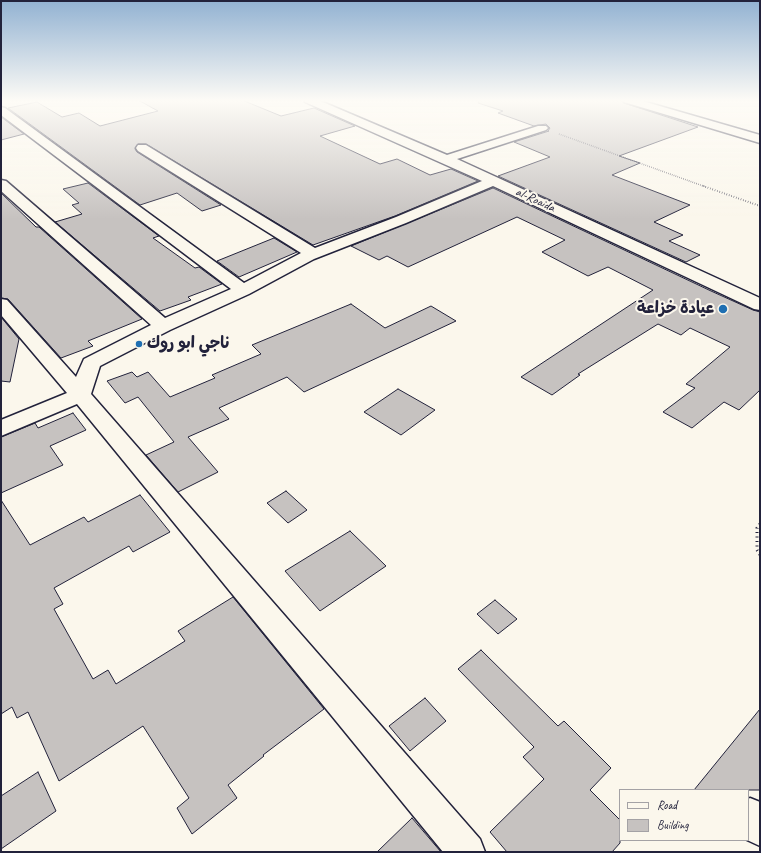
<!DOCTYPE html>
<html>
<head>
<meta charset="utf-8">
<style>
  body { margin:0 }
  #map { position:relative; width:761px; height:853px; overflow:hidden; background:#fbf7ec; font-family:Caveat,sans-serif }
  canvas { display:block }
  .frame { position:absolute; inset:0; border:2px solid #22223b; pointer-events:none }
  .legend { position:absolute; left:619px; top:789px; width:130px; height:52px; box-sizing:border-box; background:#fbf7ec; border:1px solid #a4a2a5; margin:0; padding:5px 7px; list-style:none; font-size:12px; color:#22223b }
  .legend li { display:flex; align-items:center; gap:8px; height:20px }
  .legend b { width:20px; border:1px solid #a4a2a5 }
</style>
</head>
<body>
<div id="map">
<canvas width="761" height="853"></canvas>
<div class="frame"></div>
<ul class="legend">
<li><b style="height:5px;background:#fbf7ec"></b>Road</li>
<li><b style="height:11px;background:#c6c2c0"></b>Building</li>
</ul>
</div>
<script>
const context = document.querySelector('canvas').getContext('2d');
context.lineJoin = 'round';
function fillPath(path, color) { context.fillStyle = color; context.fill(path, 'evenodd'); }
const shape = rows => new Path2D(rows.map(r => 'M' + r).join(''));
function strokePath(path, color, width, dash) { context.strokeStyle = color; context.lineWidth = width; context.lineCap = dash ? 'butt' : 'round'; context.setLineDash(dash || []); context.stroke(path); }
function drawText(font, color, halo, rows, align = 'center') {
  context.font = font + ' Caveat,"Playpen Sans Arabic",sans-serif'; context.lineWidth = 4; context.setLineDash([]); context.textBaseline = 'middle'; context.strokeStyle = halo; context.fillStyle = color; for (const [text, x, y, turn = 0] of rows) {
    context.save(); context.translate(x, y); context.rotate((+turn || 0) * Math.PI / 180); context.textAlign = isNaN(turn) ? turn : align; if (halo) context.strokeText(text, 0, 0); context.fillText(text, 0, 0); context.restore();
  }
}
const building = shape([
  [138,100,242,100,281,116,314,108,355,126,320,136,380,164,397,159,430,175,451,169,478,181,395,216,313,245,146,144,138,144,135,149,137,152,221,205,202,211,177,193,140,205,8,108,37,102,62,117,79,113,100,126,158,111,138,100],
  [479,100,621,100,624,103,698,127,619,156,640,163,612,175,690,205,654,222,683,235,669,241,700,255,686,262,498,176,550,157,514,142,549,131,548,131,550,128,546,124,534,126,498,113,503,111,478,103,479,100],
  [1,117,24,134,1,140,1,117],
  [88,183,159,236,153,238,195,268,199,267,222,284,188,297,191,300,160,311,55,222,82,214,72,205,79,203,63,189,88,183],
  [493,188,711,291,753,310,760,312,760,390,739,410,724,402,692,428,663,412,695,388,686,384,730,347,690,328,681,335,658,324,578,374,580,375,552,395,521,377,653,290,608,267,588,276,542,252,565,240,517,217,408,267,387,256,379,260,351,246,493,188],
  [1,193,36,227,39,227,142,319,88,341,93,346,61,358,8,299,1,298,1,193],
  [274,238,297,252,239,277,217,261,274,238],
  [351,304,385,328,431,306,456,321,304,392,287,377,219,408,229,419,188,437,218,472,178,492,146,455,174,442,138,397,125,403,107,381,132,372,137,377,148,372,170,397,215,378,212,375,261,354,252,345,351,304],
  [1,317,19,339,10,382,1,381,1,317],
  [398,389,435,410,401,435,364,412,398,389],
  [73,413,86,430,50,446,63,465,1,493,1,437,35,423,38,428,73,413],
  [286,491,307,510,288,523,267,503,286,491],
  [140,495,170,532,133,552,129,546,54,588,63,604,54,609,93,679,108,670,116,684,185,641,178,631,233,597,324,709,263,755,264,756,228,785,237,798,192,834,177,808,189,798,143,726,59,781,28,712,17,718,12,707,1,714,1,500,30,545,84,517,88,522,140,495],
  [350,531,386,566,320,611,285,571,350,531],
  [495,600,517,619,498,634,477,614,495,600],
  [481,650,558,726,564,721,611,768,590,790,620,820,620,843,612,852,507,852,490,832,544,779,523,757,534,747,458,669,481,650],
  [425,698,446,721,410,751,389,726,425,698],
  [760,709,760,790,694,790,760,709],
  [38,772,56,811,1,849,1,796,38,772],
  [412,818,441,852,377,852,412,818]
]);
const pathFar2 = shape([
  [559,134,706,187]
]);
const pathFar1 = shape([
  [703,186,760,206]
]);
const path = shape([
  [760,524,757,528,757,550,760,555]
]);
const minor = shape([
  [304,100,318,100,447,155,538,126,546,126,548,128,546,130,457,159,760,298,760,310,754,309,493,186,406,223,314,259,249,294,170,330,100,366,91,394,480,839,485,852,443,852,77,404,1,436,1,420,67,393,1,315,1,299,7,300,76,377,84,359,151,325,1,191,1,180,6,181,165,318,231,289,1,115,1,107,5,108,244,283,301,253,138,151,136,148,138,145,146,145,315,248,396,217,482,181,305,102,304,100],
  [623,100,639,100,760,135,760,143,624,102,623,100],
  [750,798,760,802,760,846,747,840,748,840,748,799,750,798]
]);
const markers = [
  [723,309,5,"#1f6fb2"],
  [139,344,4,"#1f6fb2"]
];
const farStreetnames = [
  ["al-Roaida",535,200,25]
];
const poiNames = [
  ["عيادة خزاعة",714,309],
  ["ناجي ابو روك",147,344,"left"]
];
fillPath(building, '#c6c2c0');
strokePath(building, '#22223b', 1);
strokePath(minor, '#22223b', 3);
strokePath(pathFar2, '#22223b', 1.5, [0.5, 1.5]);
strokePath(pathFar1, '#22223b', 2, [0.5, 2]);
strokePath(path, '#22223b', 3, [1, 3.5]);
fillPath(minor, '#fbf7ec');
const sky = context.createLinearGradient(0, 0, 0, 219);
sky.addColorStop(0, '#92b2d2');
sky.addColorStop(0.46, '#fdfbf6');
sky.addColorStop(1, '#fdfbf600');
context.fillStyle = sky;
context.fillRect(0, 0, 761, 219);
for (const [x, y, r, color] of markers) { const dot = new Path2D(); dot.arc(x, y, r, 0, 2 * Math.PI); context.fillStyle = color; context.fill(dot); strokePath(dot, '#fbf7ec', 1.5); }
drawText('13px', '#22223b', '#fbf7ec', farStreetnames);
drawText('bold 16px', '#22223b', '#fbf7ec', poiNames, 'right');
</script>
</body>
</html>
